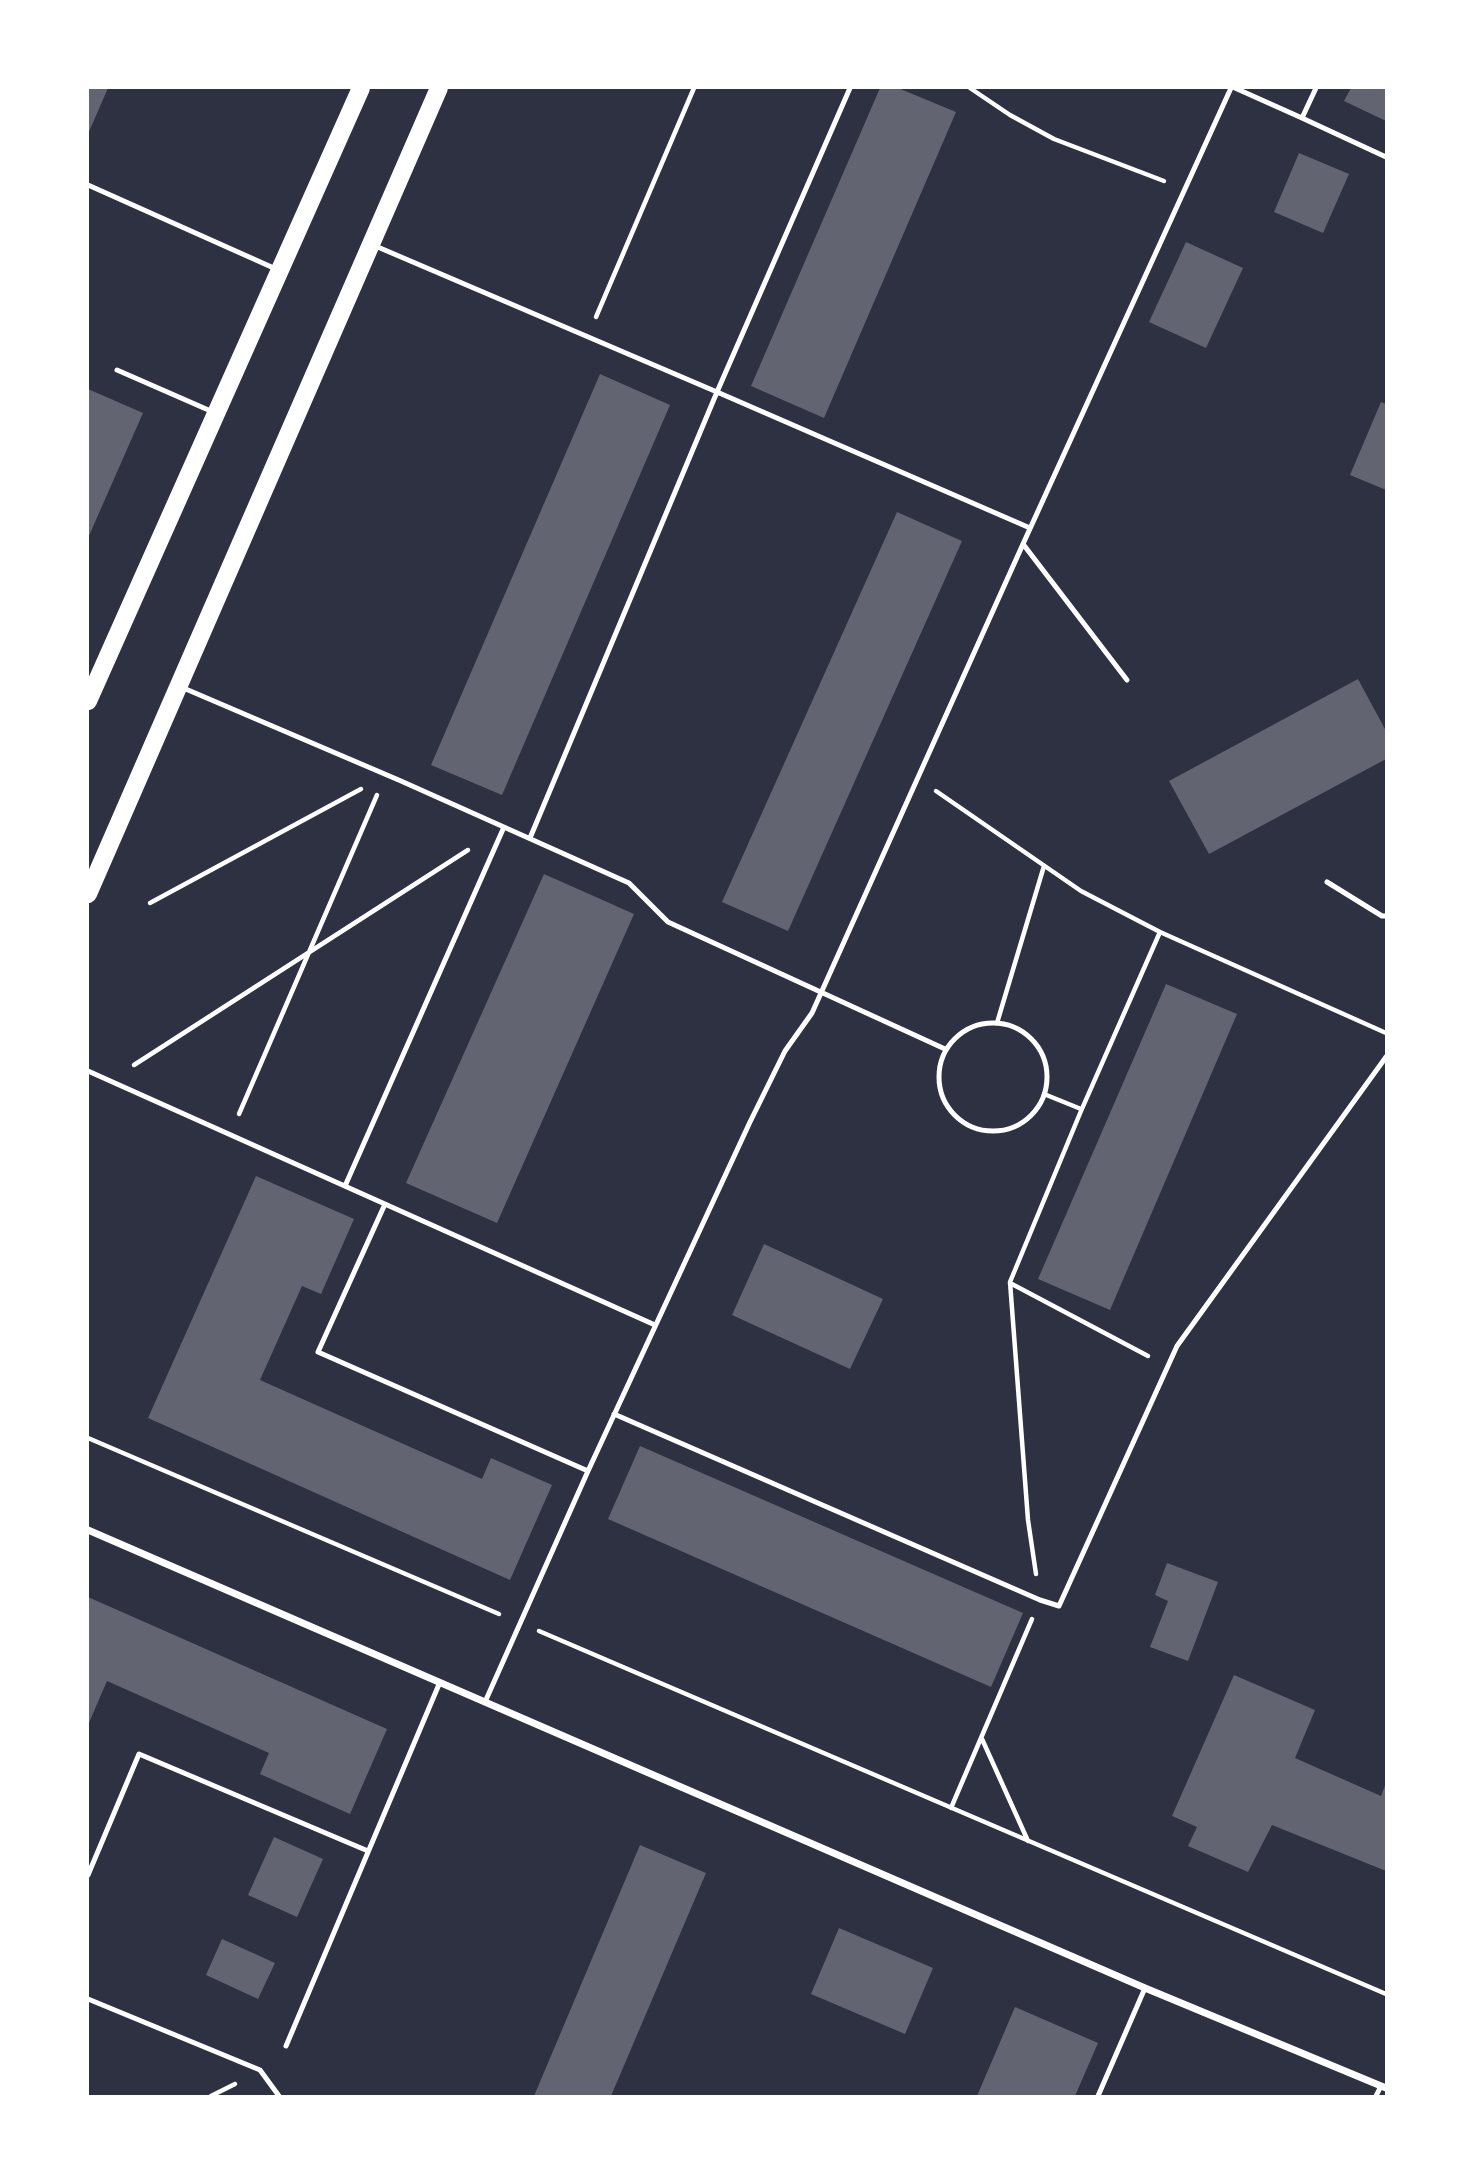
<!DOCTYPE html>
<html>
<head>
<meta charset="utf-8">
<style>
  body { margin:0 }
  #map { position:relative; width:1474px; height:2184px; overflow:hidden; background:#2d3142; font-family:"Work Sans",sans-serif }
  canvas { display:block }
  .frame { position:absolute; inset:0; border:89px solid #fff; pointer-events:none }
</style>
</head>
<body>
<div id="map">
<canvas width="1474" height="2184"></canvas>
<div class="frame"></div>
</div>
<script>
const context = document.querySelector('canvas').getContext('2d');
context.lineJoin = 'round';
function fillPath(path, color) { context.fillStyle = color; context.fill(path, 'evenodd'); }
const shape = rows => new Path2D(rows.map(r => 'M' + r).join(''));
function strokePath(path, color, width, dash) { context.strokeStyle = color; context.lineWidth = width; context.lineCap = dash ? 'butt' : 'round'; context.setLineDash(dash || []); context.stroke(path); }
const building = shape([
  [88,88,108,88,88,134],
  [880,88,898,88,956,112,824,418,751,386],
  [1351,88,1386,88,1386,121,1344,101],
  [1299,153,1349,174,1323,233,1274,212],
  [1186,242,1243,268,1206,348,1149,322],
  [600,374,670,405,502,795,431,765],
  [88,389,143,413,88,538],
  [1381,402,1386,404,1386,490,1350,475],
  [897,512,962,541,788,931,722,902],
  [1358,679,1386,731,1386,759,1209,854,1169,781],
  [544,874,634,914,497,1223,406,1183],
  [1166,984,1237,1014,1110,1310,1038,1279],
  [256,1176,354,1219,321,1294,302,1286,260,1380,482,1479,491,1458,552,1485,510,1580,148,1418],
  [764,1244,883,1299,850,1369,732,1315],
  [640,1446,1023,1613,991,1687,608,1519],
  [1167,1563,1218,1582,1188,1661,1150,1647,1168,1601,1155,1595],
  [88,1597,387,1729,350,1814,260,1774,269,1753,107,1681,88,1725],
  [1234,1675,1315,1710,1295,1758,1381,1796,1386,1783,1386,1871,1272,1825,1248,1872,1188,1846,1197,1827,1172,1816],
  [274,1837,323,1859,297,1917,248,1895],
  [640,1845,706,1873,611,2096,534,2096],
  [839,1928,933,1968,905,2034,811,1994],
  [222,1939,275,1963,258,1999,206,1975],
  [1015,2007,1098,2043,1075,2096,977,2096]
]);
const path = shape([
  [970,88,1010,115,1054,139,1164,181],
  [596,317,694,88],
  [936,791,1081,891,1160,932,1386,1033],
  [150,903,361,789],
  [997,1023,1044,866],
  [134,1065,468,850],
  [1044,1094,1081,1109],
  [239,1114,377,795],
  [1010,1283,1148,1356],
  [88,1438,499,1614],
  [1036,1574,1028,1520,1010,1282,1081,1111,1160,932],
  [539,1631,1386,1994],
  [982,1739,1028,1841],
  [951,1808,1032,1619],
  [211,2096,235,2084]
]);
const service = shape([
  [1235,88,1302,118,1316,88],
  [1302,118,1386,157],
  [88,185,276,269],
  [373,245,717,392,850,88],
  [117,370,213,412],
  [1023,544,1127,680],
  [181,687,401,781,629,883,668,922,945,1049],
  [530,838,717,392,1030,528],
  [1327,882,1382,916,1386,916],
  '939 1077a54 54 0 1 1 108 0a54 54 0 1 1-108 0Z',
  [88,1071,655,1325],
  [345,1186,504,827],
  [385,1204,318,1352,588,1471],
  [614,1414,1040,1600,1059,1606,1177,1346,1386,1057],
  [485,1702,588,1471,750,1122,785,1051,812,1013,1023,544,1231,88],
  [88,1875,139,1754,368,1851],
  [88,1999,260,2070,279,2096],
  [286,2046,440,1682],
  [1098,2096,1145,1988],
  [1376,2096,1381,2086]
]);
const minor = shape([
  [88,1530,1145,1988,1386,2088]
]);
const primary = shape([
  [88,701,361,88],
  [88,894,439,88]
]);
fillPath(building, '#626471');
strokePath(path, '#fff', 4.5);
strokePath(service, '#fff', 5);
strokePath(minor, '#fff', 7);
strokePath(primary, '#fff', 18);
</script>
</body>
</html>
